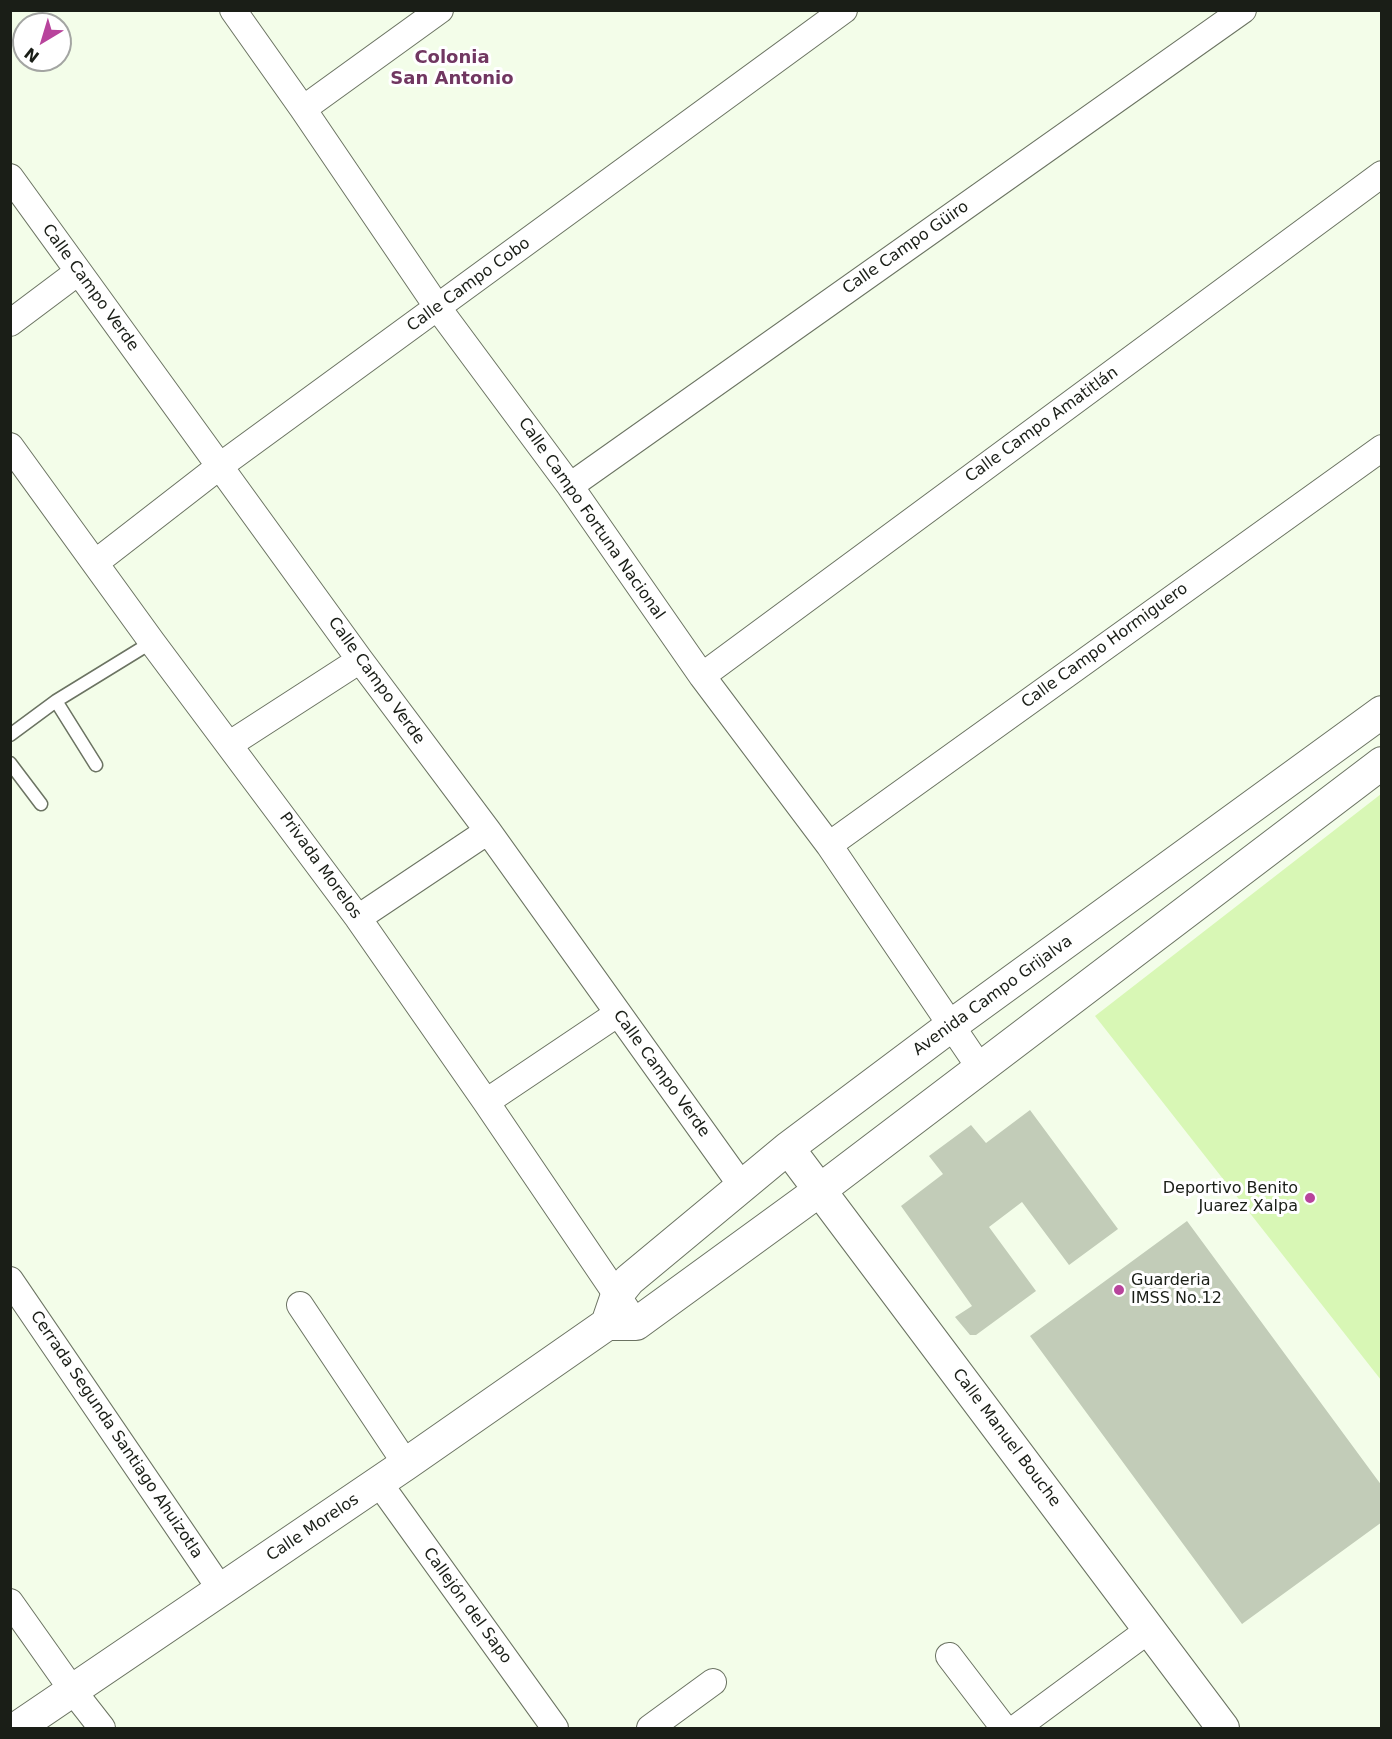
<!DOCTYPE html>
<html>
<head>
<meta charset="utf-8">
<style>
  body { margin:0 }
  #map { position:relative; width:1392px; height:1739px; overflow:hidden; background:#f3fde9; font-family:"DejaVu Sans",sans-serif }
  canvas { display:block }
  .frame { position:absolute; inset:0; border:12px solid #1a1e17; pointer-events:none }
  .north { position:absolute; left:12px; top:12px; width:60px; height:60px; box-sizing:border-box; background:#fff; border:2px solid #a3a5a2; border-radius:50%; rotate:218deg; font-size:16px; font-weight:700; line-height:24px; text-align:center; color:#1a1e17 }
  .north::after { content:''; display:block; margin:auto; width:21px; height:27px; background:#b8449c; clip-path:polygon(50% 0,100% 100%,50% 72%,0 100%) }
</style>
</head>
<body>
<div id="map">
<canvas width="1392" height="1739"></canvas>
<div class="frame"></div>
<div class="north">N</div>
</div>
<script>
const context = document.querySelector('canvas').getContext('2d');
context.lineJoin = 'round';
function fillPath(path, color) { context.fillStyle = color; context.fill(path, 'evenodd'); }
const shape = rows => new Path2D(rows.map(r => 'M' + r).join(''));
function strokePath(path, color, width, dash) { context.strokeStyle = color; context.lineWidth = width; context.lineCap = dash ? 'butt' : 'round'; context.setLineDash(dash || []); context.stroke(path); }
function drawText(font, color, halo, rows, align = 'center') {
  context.font = font + ' "DejaVu Sans",sans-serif'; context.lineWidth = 6; context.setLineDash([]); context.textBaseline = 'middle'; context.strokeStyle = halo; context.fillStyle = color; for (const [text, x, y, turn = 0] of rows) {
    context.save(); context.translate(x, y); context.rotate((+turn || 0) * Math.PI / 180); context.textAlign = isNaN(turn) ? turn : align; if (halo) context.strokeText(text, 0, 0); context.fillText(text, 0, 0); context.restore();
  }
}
const green = shape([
  [1381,794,1381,1380,1095,1016]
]);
const building = shape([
  [1030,1110,1118,1229,1069,1265,1022,1202,989,1227,1036,1291,976,1335,970,1335,955,1317,972,1306,901,1206,943,1174,929,1156,971,1125,986,1143],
  [1187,1221,1382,1486,1382,1522,1242,1624,1030,1336]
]);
const service = shape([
  [56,701,96,765],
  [10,735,56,701,152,642],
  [10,763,41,804]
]);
const minor = shape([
  [233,10,303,109,438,308,570,486,702,676,829,845,980,1068],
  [303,109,440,10],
  [10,177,360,660,488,831,741,1185],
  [10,323,78,272],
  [10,446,152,642,358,918,486,1102,627,1310],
  [570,486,1243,10],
  [95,563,220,466,844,10],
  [702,676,1382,174],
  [230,744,360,660],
  [829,845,1382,448],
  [358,918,488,831],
  [486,1102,617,1014],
  [10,1280,221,1590],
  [300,1305,406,1464],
  [379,1483,555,1728],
  [10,1602,73,1691,102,1728],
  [949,1656,1004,1728],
  [650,1728,713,1682],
  [1016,1728,1150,1629]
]);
const tertiary = shape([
  [788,1148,1223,1728],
  [607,1324,617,1295,629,1280,788,1148,952,1025,1382,712],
  [17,1728,406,1464,607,1324,636,1324,820,1190,1382,763]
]);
const markers = [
  [1310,1198,6,"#b8449c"],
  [1119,1290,6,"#b8449c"]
];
const streetNames = [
  ["Calle Campo Güiro",906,248,-35],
  ["Calle Campo Cobo",469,285,-36],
  ["Calle Campo Verde",90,288,54],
  ["Calle Campo Amatitlán",1042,425,-36],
  ["Calle Campo Fortuna Nacional",591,519,55],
  ["Calle Campo Hormiguero",1105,646,-36],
  ["Calle Campo Verde",376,681,54],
  ["Privada Morelos",320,866,54],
  ["Avenida Campo Grijalva",993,996,-36],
  ["Calle Campo Verde",661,1074,54],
  ["Cerrada Segunda Santiago Ahuizotla",116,1435,56],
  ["Calle Manuel Bouche",1006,1438,53],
  ["Calle Morelos",313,1528,-34],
  ["Callejón del Sapo",467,1606,54]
];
const poiNames = [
  ["Deportivo Benito",1298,1189],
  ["Juarez Xalpa",1298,1207],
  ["Guarderia",1131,1281,"left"],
  ["IMSS No.12",1131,1299,"left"]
];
const neighbourhoodNames = [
  ["Colonia",452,58],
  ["San Antonio",452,79]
];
fillPath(green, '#d8f7b5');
fillPath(building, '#c2ccb8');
strokePath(service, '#6b7362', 15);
strokePath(minor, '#6b7362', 28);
strokePath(tertiary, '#6b7362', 34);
strokePath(service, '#fff', 12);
strokePath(minor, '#fff', 26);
strokePath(tertiary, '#fff', 32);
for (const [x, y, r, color] of markers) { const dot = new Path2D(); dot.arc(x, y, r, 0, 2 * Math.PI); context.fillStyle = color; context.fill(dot); strokePath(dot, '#fff', 2); }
drawText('16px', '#1a1e17', '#fff', streetNames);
drawText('16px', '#1a1e17', '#fff', poiNames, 'right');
drawText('bold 18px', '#713761', '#fff', neighbourhoodNames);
</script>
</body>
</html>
